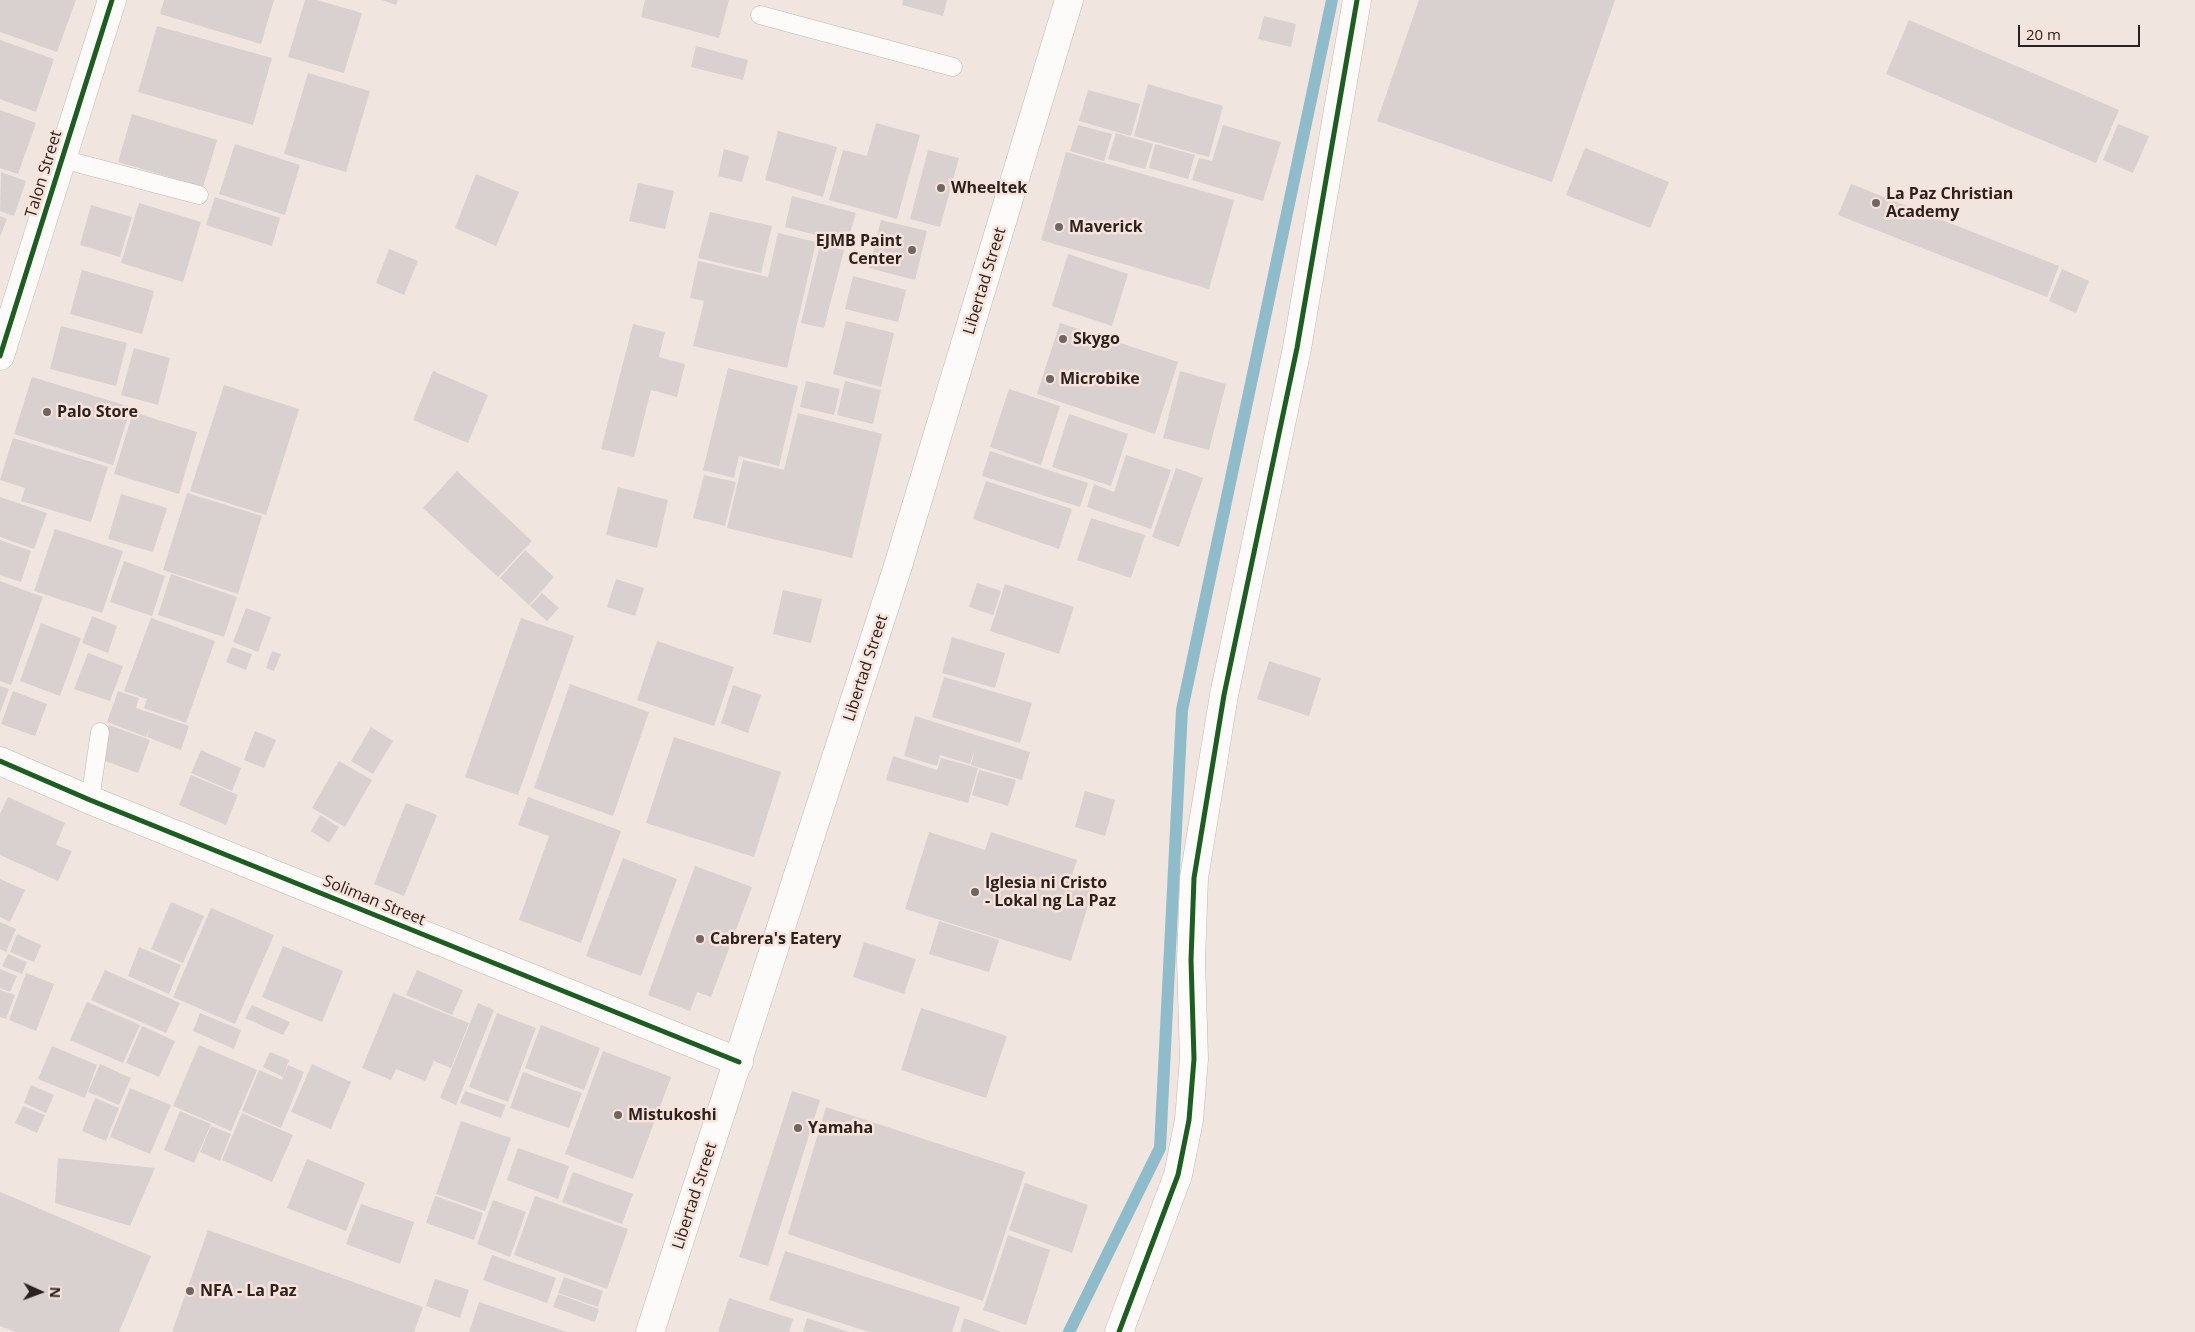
<!DOCTYPE html>
<html>
<head>
<meta charset="utf-8">
<style>
  body { margin:0 }
  #map { position:relative; width:2195px; height:1332px; overflow:hidden; background:#f1e5e0; font-family:"Open Sans",sans-serif }
  canvas { display:block }
  .north { position:absolute; left:15px; top:1267px; width:50px; height:50px; -webkit-text-stroke:4px #f8e2d9; paint-order:stroke; rotate:92deg; font-size:14px; font-weight:700; line-height:20px; text-align:center; color:#29221e }
  .north::after { content:''; display:block; margin:auto; width:18px; height:22px; background:#29221e; clip-path:polygon(50% 0,100% 100%,50% 72%,0 100%) }
  .scale { position:absolute; left:2018px; top:25px; width:122px; height:22px; box-sizing:border-box; border:2px solid #29221e; border-top:0; padding-left:6px; font-size:15px; line-height:18px; white-space:nowrap; color:#29221e; -webkit-text-stroke:4px #f8e2d9; paint-order:stroke }
</style>
</head>
<body>
<div id="map">
<canvas width="2195" height="1332"></canvas>
<div class="north">N</div>
<div class="scale">20 m</div>
</div>
<script>
const context = document.querySelector('canvas').getContext('2d');
context.lineJoin = 'round';
const shape = rows => new Path2D(rows.map(r => 'M' + r).join(''));
function strokePath(path, color, width, dash) { context.strokeStyle = color; context.lineWidth = width; context.lineCap = dash ? 'butt' : 'round'; context.setLineDash(dash || []); context.stroke(path); }
function fillPath(path, color) { context.fillStyle = color; context.fill(path, 'evenodd'); }
function drawText(font, color, halo, rows, align = 'center') {
  context.font = font + ' "Open Sans",sans-serif'; context.lineWidth = 5; context.setLineDash([]); context.textBaseline = 'middle'; context.strokeStyle = halo; context.fillStyle = color; for (const [text, x, y, turn = 0] of rows) {
    context.save(); context.translate(x, y); context.rotate((+turn || 0) * Math.PI / 180); context.textAlign = isNaN(turn) ? turn : align; if (halo) context.strokeText(text, 0, 0); context.fillText(text, 0, 0); context.restore();
  }
}
const stream = shape([
  [1069,1332,1160,1148,1182,710,1332,0]
]);
const building = shape([
  [0,0,76,0,57,52,0,32],
  [164,0,274,0,261,44,160,14],
  [305,0,317,0,362,13,344,73,288,57],
  [382,0,398,0,396,5],
  [645,0,729,0,719,38,641,17],
  [903,0,947,0,943,16,902,5],
  [1419,0,1615,0,1552,182,1377,121],
  [1264,16,1296,24,1291,47,1258,39],
  [1909,20,2119,110,2096,163,1886,74],
  [157,26,272,58,253,125,138,92],
  [0,40,54,59,36,112,0,99],
  [696,46,748,60,743,80,691,67],
  [308,73,370,91,346,172,284,154],
  [1148,84,1223,106,1209,157,1134,136],
  [1088,90,1140,104,1131,136,1079,121],
  [0,110,36,123,18,174,0,168],
  [132,114,217,140,203,187,118,162],
  [876,123,920,135,897,219,829,200,843,150,867,156],
  [2118,124,2149,136,2133,173,2103,160],
  [1078,125,1112,134,1104,161,1070,151],
  [1223,125,1281,142,1263,201,1192,180,1199,158,1212,161],
  [778,131,837,147,823,197,765,180],
  [1116,133,1153,144,1145,169,1108,159],
  [235,144,300,165,285,215,219,194],
  [1155,144,1195,155,1188,179,1149,168],
  [1585,148,1669,182,1650,228,1566,195],
  [724,149,749,156,742,182,718,176],
  [928,150,959,158,940,227,910,219],
  [1066,152,1234,200,1209,289,1041,240],
  [1,172,26,181,14,216,0,211],
  [476,174,519,192,496,246,455,228],
  [638,183,674,191,665,229,629,221],
  [1851,184,2059,266,2047,297,1838,215],
  [792,196,856,213,847,243,785,227],
  [215,197,280,218,272,246,206,225],
  [139,203,201,222,183,282,121,263],
  [91,205,132,217,120,257,80,245],
  [710,212,772,226,761,273,698,258],
  [0,216,7,219,0,237],
  [881,220,927,231,915,280,869,268],
  [778,233,816,242,787,368,693,346,704,301,690,298,698,261,768,277],
  [820,244,844,250,824,328,801,323],
  [389,249,418,261,404,295,376,283],
  [1068,254,1128,274,1112,326,1052,306],
  [2062,269,2089,281,2076,313,2049,301],
  [82,270,154,291,142,334,70,314],
  [853,276,906,290,898,322,845,309],
  [846,321,894,333,881,387,833,374],
  [1060,323,1178,362,1155,434,1037,394],
  [633,324,665,332,659,357,685,364,677,397,651,390,634,457,601,449],
  [61,326,127,343,116,386,50,369],
  [134,348,170,358,158,405,121,395],
  [728,368,798,386,779,466,739,456,734,478,703,470],
  [433,371,488,395,468,443,413,420],
  [1180,371,1226,384,1209,450,1163,438],
  [32,377,131,407,113,465,14,434],
  [806,381,840,389,834,415,800,407],
  [845,381,881,390,873,424,837,415],
  [224,385,299,409,266,515,190,491],
  [1009,389,1060,406,1041,465,990,447],
  [133,412,197,432,179,494,114,474],
  [798,413,882,434,852,558,727,528,743,460,784,470],
  [1069,414,1128,434,1111,486,1052,467],
  [13,438,108,467,91,522,21,501,25,488,0,480],
  [990,451,1088,483,1080,507,982,476],
  [1126,455,1171,470,1151,529,1087,507,1094,484,1114,492],
  [1176,468,1203,478,1179,547,1152,537],
  [457,471,532,541,498,577,423,508],
  [704,475,736,482,725,526,693,518],
  [986,481,1072,509,1059,549,973,519],
  [618,487,668,500,657,548,606,535],
  [187,493,262,516,238,594,163,570],
  [121,494,167,508,153,552,108,539],
  [0,497,47,513,34,549,0,537],
  [1091,518,1145,535,1131,578,1077,560],
  [55,529,123,551,102,613,34,591],
  [0,540,31,551,21,582,0,575],
  [525,550,554,577,529,605,500,578],
  [124,561,165,576,152,616,110,602],
  [171,574,237,597,224,637,158,615],
  [616,579,644,588,635,616,607,607],
  [0,581,43,597,11,685,0,681],
  [977,583,1001,591,993,615,969,607],
  [1005,584,1074,607,1059,654,990,631],
  [783,590,822,599,811,643,773,634],
  [542,593,559,608,547,621,530,606],
  [246,608,271,617,258,652,233,642],
  [92,616,117,626,108,653,82,643],
  [151,618,215,641,186,723,144,708,147,699,124,691],
  [521,618,574,636,518,795,465,777],
  [41,623,81,638,60,696,20,681],
  [952,637,1005,653,995,688,942,673],
  [657,641,734,667,714,726,637,700],
  [232,647,252,654,246,670,226,662],
  [272,651,281,654,274,671,266,668],
  [88,653,123,666,110,701,74,689],
  [1269,661,1321,678,1309,716,1257,699],
  [944,677,1032,703,1020,743,932,717],
  [570,684,649,712,613,816,534,788],
  [733,685,761,695,748,733,721,723],
  [0,686,9,689,0,713],
  [13,691,47,704,35,736,1,724],
  [118,691,139,698,136,708,189,726,181,750,147,737,150,727,146,737,107,722],
  [915,716,1030,752,1022,780,971,765,975,749,970,764,940,755,937,766,904,756],
  [109,725,150,740,138,773,97,758],
  [371,727,393,741,373,774,351,761],
  [255,731,276,740,264,768,244,760],
  [674,737,781,772,754,857,646,823],
  [201,750,241,768,232,791,191,773],
  [893,756,937,770,941,758,978,768,968,803,886,780],
  [339,761,372,780,345,827,312,808],
  [979,770,1016,780,1008,806,972,795],
  [191,775,238,795,226,825,179,805],
  [1085,791,1115,800,1105,836,1075,827],
  [8,797,65,823,56,845,72,851,58,881,0,855,0,814],
  [528,797,621,831,581,943,519,920,549,836,518,825],
  [406,803,437,815,404,896,374,884],
  [320,815,339,827,329,843,311,831],
  [929,832,985,850,991,832,1077,860,1070,881,1093,889,1071,961,905,909],
  [623,858,677,879,641,976,586,956],
  [695,866,752,887,711,997,697,992,690,1011,648,995],
  [0,879,25,890,10,922,0,917],
  [171,902,204,916,183,963,151,949],
  [211,908,274,935,235,1024,173,997],
  [939,921,999,940,989,972,929,954],
  [0,922,16,929,6,952,0,949],
  [17,934,41,945,34,962,10,952],
  [864,942,916,959,904,994,853,977],
  [283,946,343,971,322,1022,262,997],
  [139,947,181,965,169,994,128,976],
  [8,954,27,962,22,974,2,966],
  [0,969,17,976,10,992,0,988],
  [105,970,180,1003,166,1033,91,1000],
  [417,970,463,990,452,1015,406,995],
  [26,973,54,984,36,1031,9,1020],
  [0,990,15,995,6,1019,0,1017],
  [393,993,469,1023,451,1068,434,1061,425,1081,396,1069,391,1080,362,1068],
  [87,1002,140,1025,123,1063,70,1040],
  [478,1003,494,1010,456,1105,440,1098],
  [252,1005,290,1022,283,1035,245,1018],
  [921,1008,1007,1036,986,1098,901,1070],
  [200,1013,241,1030,234,1049,193,1031],
  [497,1013,536,1028,508,1102,469,1087],
  [541,1025,600,1048,584,1090,525,1068],
  [142,1026,175,1041,159,1077,126,1063],
  [199,1045,257,1070,231,1131,173,1106],
  [52,1046,97,1065,85,1098,38,1079],
  [603,1051,671,1077,633,1179,565,1154],
  [270,1052,289,1060,283,1077,263,1067],
  [100,1064,131,1078,119,1105,88,1092],
  [312,1064,351,1082,331,1129,291,1112],
  [288,1065,304,1072,281,1128,242,1111,259,1070,282,1080],
  [523,1072,582,1093,569,1128,510,1108],
  [31,1085,54,1095,46,1113,24,1103],
  [130,1088,171,1105,150,1154,110,1137],
  [465,1091,506,1105,501,1118,460,1103],
  [792,1091,820,1100,768,1266,739,1257],
  [95,1098,119,1108,106,1141,82,1131],
  [23,1106,45,1115,37,1133,15,1123],
  [826,1107,1025,1172,983,1301,788,1234],
  [180,1111,211,1124,194,1163,164,1150],
  [242,1113,293,1135,272,1182,222,1160],
  [461,1121,511,1138,485,1211,436,1194],
  [211,1126,231,1134,220,1161,200,1152],
  [518,1148,569,1166,558,1199,507,1180],
  [58,1158,155,1168,130,1226,55,1203],
  [307,1159,365,1183,346,1231,287,1208],
  [573,1172,633,1194,622,1224,562,1202],
  [1025,1183,1088,1205,1072,1253,1009,1230],
  [0,1192,151,1256,119,1332,16,1332,0,1326],
  [435,1196,483,1213,474,1240,426,1223],
  [535,1196,628,1229,607,1289,514,1255],
  [493,1200,526,1212,510,1257,477,1244],
  [361,1204,414,1222,400,1264,346,1244],
  [208,1230,423,1307,414,1332,172,1332],
  [1008,1235,1050,1250,1026,1325,983,1310],
  [785,1251,960,1307,952,1332,869,1332,769,1300],
  [492,1255,556,1278,547,1303,483,1280],
  [564,1277,603,1291,598,1307,558,1293],
  [435,1279,469,1290,460,1318,426,1306],
  [558,1294,599,1309,595,1322,553,1307],
  [729,1298,793,1319,789,1332,718,1332],
  [479,1302,567,1332,469,1332],
  [807,1318,849,1332,803,1332],
  [964,1318,1001,1332,960,1332]
]);
const lane = shape([
  [760,15,953,67],
  [62,159,199,195],
  [90,800,100,732]
]);
const street = shape([
  [0,356,112,0],
  [0,761,90,800,739,1062],
  [1119,1332,1178,1175,1189,1120,1194,1059,1191,960,1194,878,1224,695,1297,348,1357,0]
]);
const highway = shape([
  [650,1332,897,569,1069,0]
]);
const cycleway = shape([
  [0,356,112,0],
  [0,761,90,800,739,1062],
  [1119,1332,1178,1175,1189,1120,1194,1059,1191,960,1194,878,1224,695,1297,348,1357,0]
]);
const markers = [
  [941,188,5,"#6f6662"],
  [1876,203,5,"#6f6662"],
  [1059,227,5,"#6f6662"],
  [912,250,5,"#6f6662"],
  [1063,339,5,"#6f6662"],
  [1050,379,5,"#6f6662"],
  [47,412,5,"#6f6662"],
  [975,892,5,"#6f6662"],
  [700,939,5,"#6f6662"],
  [618,1115,5,"#6f6662"],
  [798,1128,5,"#6f6662"],
  [190,1291,5,"#6f6662"]
];
const streetNames = [
  ["Talon Street",44,174,-73],
  ["Libertad Street",985,281,-73],
  ["Libertad Street",866,668,-72],
  ["Soliman Street",374,901,22],
  ["Libertad Street",695,1196,-72]
];
const poiNames = [
  ["Wheeltek",951,188],
  ["La Paz Christian",1886,194],
  ["Academy",1886,212],
  ["Maverick",1069,227],
  ["EJMB Paint",902,241,"right"],
  ["Center",902,259,"right"],
  ["Skygo",1073,339],
  ["Microbike",1060,379],
  ["Palo Store",57,412],
  ["Iglesia ni Cristo",985,883],
  ["- Lokal ng La Paz",985,901],
  ["Cabrera's Eatery",710,939],
  ["Mistukoshi",628,1115],
  ["Yamaha",808,1128],
  ["NFA - La Paz",200,1291]
];
strokePath(stream, '#8ebccb', 12);
fillPath(building, '#d9d0d0');
strokePath(lane, '#c1b7b3', 19);
strokePath(street, '#c1b7b3', 29);
strokePath(highway, '#c1b7b3', 29);
strokePath(lane, '#fdfbfa', 18);
strokePath(street, '#fdfbfa', 28);
strokePath(highway, '#fdfbfa', 28);
strokePath(cycleway, '#1b5e20', 5);
for (const [x, y, r, color] of markers) { const dot = new Path2D(); dot.arc(x, y, r, 0, 2 * Math.PI); context.fillStyle = color; context.fill(dot); strokePath(dot, '#f8e2d9', 2); }
drawText('16px', '#29221e', '#f8e2d9', streetNames);
drawText('bold 16px', '#29221e', '#f8e2d9', poiNames, 'left');
</script>
</body>
</html>
